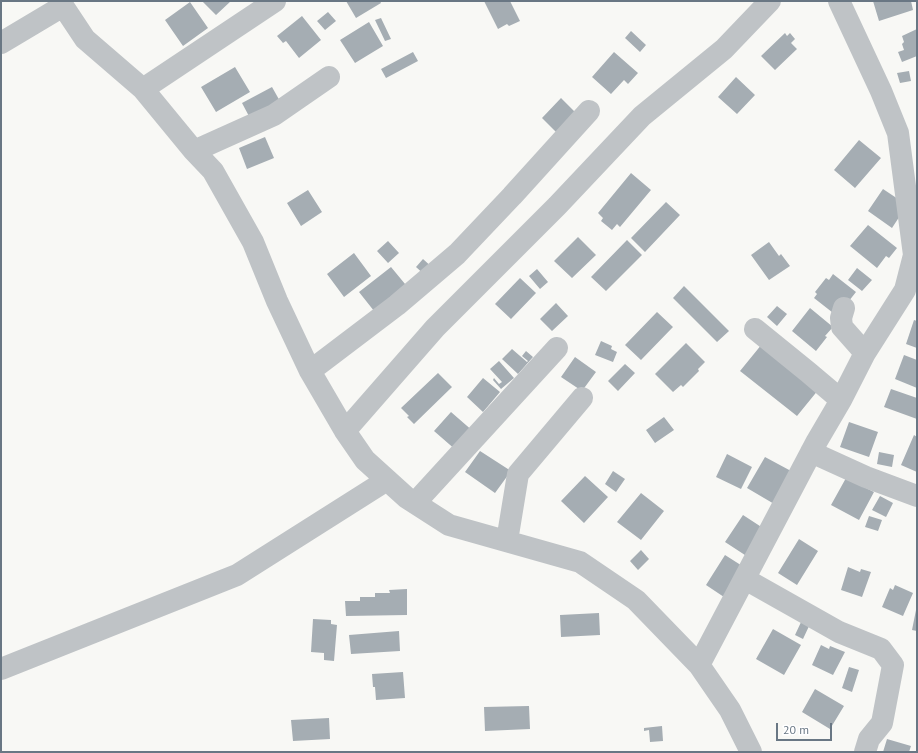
<!DOCTYPE html>
<html>
<head>
<meta charset="utf-8">
<style>
  body { margin:0 }
  #map { position:relative; width:918px; height:753px; overflow:hidden; background:#f8f8f5; font-family:"PT Sans",sans-serif }
  canvas { display:block }
  .frame { position:absolute; inset:0; border:2px solid #697784; pointer-events:none }
  .scale { position:absolute; left:776px; top:723px; width:56px; height:18px; box-sizing:border-box; border:2px solid #697784; border-top:0; padding-left:5px; font-size:12px; line-height:14px; white-space:nowrap; color:#697784; -webkit-text-stroke:3px #fff; paint-order:stroke }
</style>
</head>
<body>
<div id="map">
<canvas width="918" height="753"></canvas>
<div class="frame"></div>
<div class="scale">20 m</div>
</div>
<script>
const context = document.querySelector('canvas').getContext('2d');
context.lineJoin = 'round';
function fillPath(path, color) { context.fillStyle = color; context.fill(path, 'evenodd'); }
const shape = rows => new Path2D(rows.map(r => 'M' + r).join(''));
function strokePath(path, color, width, dash) { context.strokeStyle = color; context.lineWidth = width; context.lineCap = dash ? 'butt' : 'round'; context.setLineDash(dash || []); context.stroke(path); }
const building = shape([
  [202,1,231,1,216,15],
  [346,1,380,1,381,3,356,18],
  [484,1,510,1,520,21,509,26,507,24,498,29],
  [873,1,911,1,913,10,879,21],
  [190,2,208,28,183,46,165,20],
  [328,12,336,21,325,30,317,21],
  [302,16,321,40,299,58,286,41,283,43,277,36],
  [381,18,391,39,385,41,375,20],
  [369,22,383,46,355,63,340,40],
  [917,29,917,56,902,62,898,52,904,50,902,44,904,42,902,36],
  [631,31,646,45,640,52,625,38],
  [785,33,787,36,790,33,795,39,791,43,797,49,775,70,761,56],
  [413,52,418,61,386,78,381,69],
  [614,52,638,73,628,84,624,80,611,94,592,77],
  [235,67,250,92,216,112,201,87],
  [909,71,911,81,900,83,897,73],
  [736,77,755,95,737,114,718,97],
  [272,87,281,103,251,120,242,103],
  [561,98,576,113,558,134,542,118],
  [265,137,274,158,247,169,239,148],
  [859,140,881,158,855,188,834,170],
  [631,173,651,190,620,227,617,224,612,230,601,221,603,218,598,213],
  [883,189,907,205,892,228,868,211],
  [308,190,322,212,301,226,287,203],
  [666,202,680,215,645,252,631,238],
  [868,225,897,248,889,258,886,256,877,268,850,246],
  [578,237,596,255,572,278,554,261],
  [627,240,642,255,606,291,591,277],
  [388,241,399,253,388,263,377,251],
  [769,242,779,256,781,254,790,266,769,280,751,255],
  [354,253,371,276,344,297,327,274],
  [423,259,434,269,427,277,416,267],
  [391,267,410,290,378,316,359,292],
  [857,268,872,280,862,291,848,280],
  [537,269,548,282,540,289,529,276],
  [833,274,856,292,837,316,814,298,817,294,815,292,826,278,829,280],
  [520,278,536,293,511,319,495,304],
  [684,286,729,331,717,342,673,298],
  [556,303,568,316,552,331,540,319],
  [777,306,787,314,777,326,767,317],
  [810,308,833,327,825,336,827,337,816,351,792,331],
  [657,312,673,327,641,360,625,345],
  [914,320,917,321,917,348,906,344],
  [601,341,612,346,611,349,617,352,613,362,595,355],
  [686,343,705,362,698,369,699,371,683,387,681,385,673,392,655,374],
  [762,344,819,389,797,416,740,371],
  [512,349,527,362,528,361,522,356,526,351,533,357,518,374,502,359],
  [904,355,917,360,917,388,895,379],
  [575,357,596,372,582,391,561,377],
  [499,361,514,378,501,389,493,380,494,378,499,384,502,382,490,369],
  [625,364,635,373,618,391,608,381],
  [438,373,452,387,414,424,407,417,409,416,401,408],
  [483,378,500,392,483,412,467,397],
  [891,389,917,398,917,419,884,407],
  [451,412,474,432,457,451,434,431],
  [664,417,674,430,655,443,646,430],
  [849,422,878,432,869,457,840,447],
  [914,435,917,437,917,472,901,465],
  [480,451,511,471,495,493,465,472],
  [879,452,894,455,892,467,877,464],
  [727,454,752,467,741,489,716,477],
  [765,457,791,471,781,508,747,488],
  [613,471,625,479,616,492,605,484],
  [585,476,608,497,584,523,561,501],
  [846,478,874,492,859,520,831,505],
  [641,493,664,511,641,540,617,522],
  [880,496,893,503,886,517,872,510],
  [743,515,766,530,748,557,725,542],
  [869,516,882,520,878,531,865,527],
  [799,539,818,551,797,585,778,573],
  [641,550,649,559,638,570,630,561],
  [725,555,747,569,727,599,706,585],
  [848,567,860,572,861,569,871,572,862,597,841,590],
  [895,585,913,593,903,616,882,607,890,588,893,590],
  [407,589,407,615,346,616,345,601,360,601,360,597,375,597,375,593,390,593,389,590],
  [916,610,917,611,917,631,912,630],
  [599,613,600,635,561,637,560,615],
  [313,619,331,620,331,624,337,625,334,661,324,660,324,653,311,652],
  [802,620,810,624,803,639,795,635],
  [773,629,801,645,784,675,756,659],
  [399,631,400,651,351,654,349,635],
  [821,645,829,649,830,646,845,652,833,675,812,665],
  [849,667,859,670,852,692,842,688],
  [403,672,405,698,376,700,375,687,373,687,372,674],
  [815,689,844,706,830,729,802,712],
  [529,706,530,729,485,731,484,707],
  [329,718,330,739,293,741,291,720],
  [662,726,663,741,650,742,649,730,644,731,644,728],
  [887,739,911,746,909,752,883,752]
]);
const minor = shape([
  [61,1,63,6,85,39,143,89,194,151,213,171,253,242,277,301,310,371,345,431,365,460,407,498,449,525,580,562,636,600,699,665,730,710,751,752],
  [1,43,63,6],
  [143,89,275,1],
  [194,151,274,115,329,77],
  [844,308,841,318,842,327,865,353],
  [755,329,808,372,841,400],
  [310,371,397,305,457,254,512,196,589,111],
  [345,431,435,328,557,206,642,116,724,49,770,1],
  [811,452,866,477,917,496],
  [415,503,557,348],
  [507,541,518,474,582,398],
  [745,579,839,632,881,649,893,665,882,723,869,739,865,752],
  [699,665,817,441,841,400,865,353,905,290,914,255,898,133,881,91,839,1],
  [1,669,237,575,387,480]
]);
fillPath(building, '#a5adb3');
strokePath(minor, '#bfc3c6', 22);
</script>
</body>
</html>
